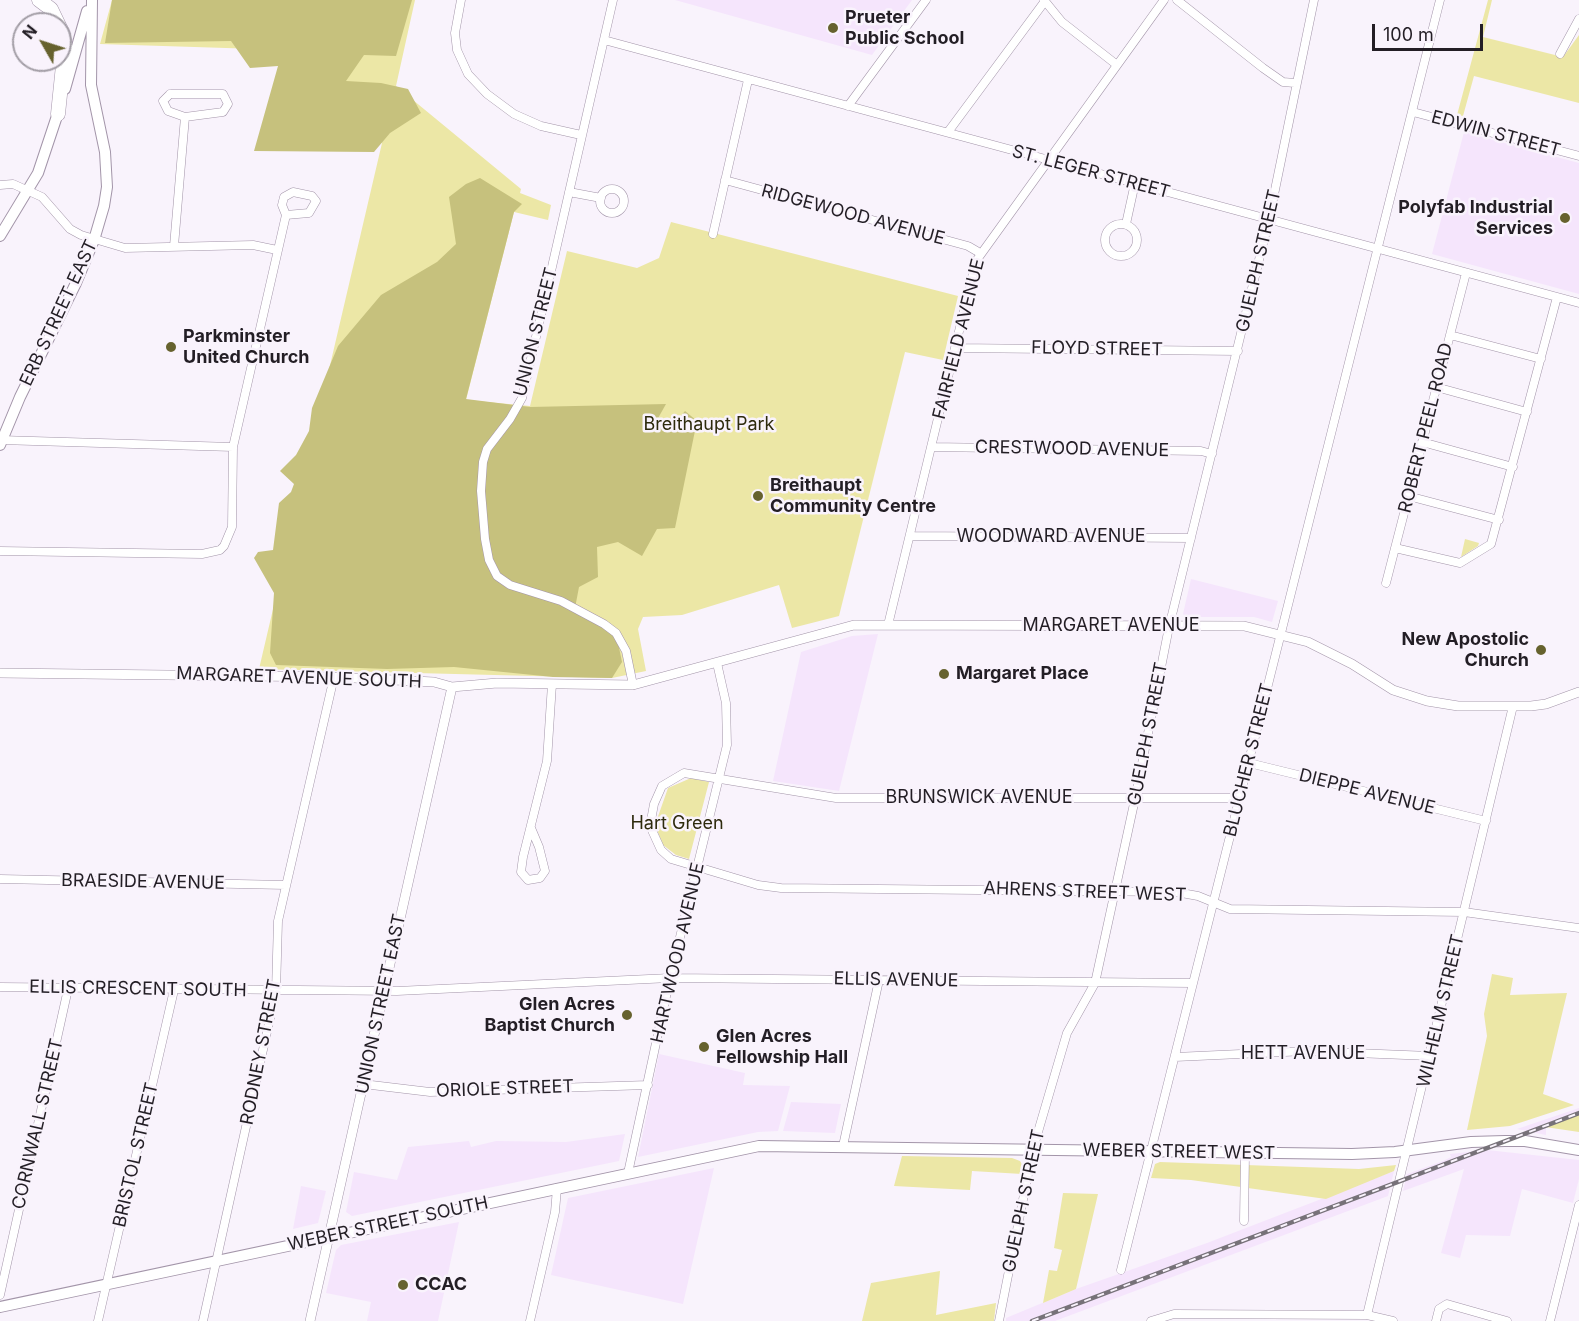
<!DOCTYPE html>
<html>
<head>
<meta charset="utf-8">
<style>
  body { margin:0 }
  #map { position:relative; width:1579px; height:1321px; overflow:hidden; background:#f9f3fc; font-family:Inter,sans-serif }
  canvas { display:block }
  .north { position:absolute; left:12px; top:12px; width:60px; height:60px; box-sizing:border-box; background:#f9f3fc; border:2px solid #a39ea6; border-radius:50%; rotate:309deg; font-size:16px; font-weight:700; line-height:24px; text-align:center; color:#231e25 }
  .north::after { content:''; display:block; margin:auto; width:21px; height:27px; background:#66622e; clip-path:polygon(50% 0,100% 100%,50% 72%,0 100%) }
  .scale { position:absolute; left:1372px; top:24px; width:111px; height:27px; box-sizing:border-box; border:3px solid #231e25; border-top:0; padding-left:8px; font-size:18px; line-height:21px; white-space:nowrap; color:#231e25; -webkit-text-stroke:4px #f9f3fc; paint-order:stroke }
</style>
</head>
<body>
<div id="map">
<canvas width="1579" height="1321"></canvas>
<div class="north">N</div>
<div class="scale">100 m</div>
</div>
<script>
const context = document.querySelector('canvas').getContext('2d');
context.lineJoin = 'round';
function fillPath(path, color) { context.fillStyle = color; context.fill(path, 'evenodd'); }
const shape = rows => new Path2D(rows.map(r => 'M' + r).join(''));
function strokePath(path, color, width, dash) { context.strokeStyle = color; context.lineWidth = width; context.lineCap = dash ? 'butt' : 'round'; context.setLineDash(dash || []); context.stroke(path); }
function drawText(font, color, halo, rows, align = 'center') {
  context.font = font + ' Inter,sans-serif'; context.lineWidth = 5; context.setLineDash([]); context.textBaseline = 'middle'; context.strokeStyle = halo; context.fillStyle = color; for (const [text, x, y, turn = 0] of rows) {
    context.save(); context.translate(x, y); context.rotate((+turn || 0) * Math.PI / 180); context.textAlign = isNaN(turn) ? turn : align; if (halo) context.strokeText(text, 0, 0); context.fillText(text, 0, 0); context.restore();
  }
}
const built = shape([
  [675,0,912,0,872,55],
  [1464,132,1579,163,1579,294,1432,254],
  [1191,579,1278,601,1272,622,1254,617,1186,617,1183,614],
  [878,634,839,791,773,781,801,652,852,636],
  [659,1054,745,1073,743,1085,790,1086,778,1131,758,1132,638,1157],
  [791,1102,841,1104,835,1133,783,1131],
  [1579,1108,1579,1114,1546,1127,1546,1135,1517,1129],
  [625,1134,619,1161,352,1216,346,1212,354,1172,397,1180,408,1147,469,1141,471,1147,496,1141,566,1142],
  [1487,1150,1579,1160,1579,1179,1573,1203,1522,1189,1510,1236,1466,1235,1460,1258,1441,1253,1464,1169,1403,1191,1407,1174,1443,1161,1451,1157,1450,1154],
  [714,1168,683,1304,551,1275,568,1198],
  [1394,1171,1388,1196,1055,1321,1006,1321,1006,1318,1076,1289,1207,1243],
  [301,1186,326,1191,318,1223,293,1229],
  [459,1222,438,1321,367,1321,371,1302,326,1293,336,1250,341,1245]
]);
const green = shape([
  [112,0,415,0,396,86,521,189,520,193,551,205,548,220,514,212,466,400,530,406,567,251,637,268,659,258,671,222,958,296,943,360,905,352,839,616,792,628,779,585,682,615,643,617,638,629,646,671,612,678,259,669,382,143,289,50,100,44],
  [1488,0,1492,0,1483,37,1563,57,1579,35,1579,103,1474,76,1463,116,1457,115],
  [1465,539,1479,543,1478,546,1461,557],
  [691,778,709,782,689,859,676,855,663,845,655,825,668,788],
  [1492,974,1513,978,1510,995,1567,993,1543,1094,1574,1105,1510,1126,1467,1130,1487,1036,1484,1014],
  [1579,1114,1579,1132,1545,1127],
  [902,1156,1012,1158,1020,1161,1023,1166,1022,1174,972,1171,970,1190,894,1186],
  [1160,1162,1359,1169,1396,1165,1394,1171,1326,1199,1191,1180,1151,1178,1155,1164],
  [1063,1193,1098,1194,1076,1289,1043,1303,1049,1270,1057,1271,1062,1250,1054,1248],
  [940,1271,936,1315,996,1303,994,1321,862,1321,871,1283]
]);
const forest = shape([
  [112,0,412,0,396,56,364,55,346,81,381,83,408,89,421,113,390,133,374,152,254,151,278,66,250,68,231,41,105,43],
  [480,178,522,204,514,212,466,399,530,407,666,404,657,420,672,427,685,411,697,421,675,528,657,529,642,556,618,542,597,547,598,577,579,587,575,608,616,633,622,662,612,678,553,677,454,667,387,669,276,665,270,653,274,593,254,558,258,552,273,550,279,503,291,492,294,484,280,471,296,455,309,431,312,408,338,346,381,295,437,262,456,244,449,197,466,184]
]);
const minor = shape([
  [461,0,455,33,457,50,468,74,487,94,514,114,541,126,581,135],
  [613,0,522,398,510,419,487,449,483,462,481,491,485,539,489,560,497,576,510,585,561,601,604,624,616,633,626,651,633,685],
  [1044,0,1062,22,1117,65],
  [1177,0,1263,68,1283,82,1295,83],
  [604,40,1579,303],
  [1560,54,1579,19],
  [170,94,223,94,228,104,223,112,185,117,168,111,163,101,170,94],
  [848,106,926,0],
  [1413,112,1579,156],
  [948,132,1045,1],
  [725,180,968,246,980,253],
  [0,185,13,184,42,197,70,229,81,235,125,248,253,245,277,250],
  '600 201a12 12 0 1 1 24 0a12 12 0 1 1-24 0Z',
  [569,192,601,198],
  [1126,224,1135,183],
  '1105 240a16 16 0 1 1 32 0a16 16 0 1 1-32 0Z',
  [713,234,748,80],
  [174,246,185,117],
  [1450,335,1541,359],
  [955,348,1238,351],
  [1436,387,1527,412],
  [0,440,233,447],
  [1422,442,1513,467],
  [931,447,1201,451,1212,454],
  [1408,496,1499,520],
  [910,536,1191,538],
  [1395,548,1460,563,1491,544,1557,297],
  [0,551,202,554,220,550,224,546,232,527,233,447,286,215,282,205,284,197,293,192,312,196,316,201,309,213,286,215],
  [1386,583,1466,273],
  [888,625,976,261,1164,0],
  [1249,763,1486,821],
  [1239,798,836,798,684,773,662,786,654,804,650,826,661,850,671,859,758,885,781,888,1176,892,1198,896,1230,909,1464,912,1579,928],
  [531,828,539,847,545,871,540,878,528,880,521,872,523,857,547,761,552,684],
  [0,879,286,885],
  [0,987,397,991,670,978,1192,983],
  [1175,1057,1306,1051,1430,1056],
  [363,1084,430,1092,648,1085],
  [843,1146,879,980],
  [628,1173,670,978,727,745,726,703,717,663],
  [1244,1221,1245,1154],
  [1121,1270,1440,0],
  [0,1295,68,989],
  [1367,1315,1513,706],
  [98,1321,174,990],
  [203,1321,276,991,278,921,334,677],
  [530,1321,555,1212,557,1188],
  [999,1321,1033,1149,1067,1033,1095,983,1135,799,1169,627,1269,219,1314,0],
  [1151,1321,1174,1314,1367,1315,1393,1321],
  [1436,1321,1439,1309,1447,1304,1507,1321],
  [1550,1321,1579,1205]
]);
const tertiary = shape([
  [0,673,334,677,434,682,452,687,497,683,633,685,854,625,1244,626,1308,642,1352,664,1393,690,1427,701,1458,706,1531,706,1546,704,1579,692],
  [310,1321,452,687]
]);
const secondary = shape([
  [65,89,87,11],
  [0,236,38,173,60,107],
  [0,445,20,397,76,283,94,240,104,206,107,187,105,152,91,85,92,0],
  [0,1307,759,1146,1352,1154,1395,1152,1471,1142,1505,1141,1525,1141,1579,1150]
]);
const motorway = shape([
  [39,0,51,9,63,34,65,46,58,114]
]);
const rail = shape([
  [1032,1321,1579,1113]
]);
const markers = [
  [833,28,6,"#66622e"],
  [1565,218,6,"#66622e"],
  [171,347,6,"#66622e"],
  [758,496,6,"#66622e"],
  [1541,650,6,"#66622e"],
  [944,674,6,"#66622e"],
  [627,1015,6,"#66622e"],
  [704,1047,6,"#66622e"],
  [403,1285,6,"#66622e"]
];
const poiNames = [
  ["Prueter",845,18],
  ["Public School",845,39],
  ["Polyfab Industrial",1553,208,"right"],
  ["Services",1553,229,"right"],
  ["Parkminster",183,337],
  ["United Church",183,358],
  ["Breithaupt",770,486],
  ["Community Centre",770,507],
  ["New Apostolic",1529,640,"right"],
  ["Church",1529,661,"right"],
  ["Margaret Place",956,674],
  ["Glen Acres",615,1005,"right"],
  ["Baptist Church",615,1026,"right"],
  ["Glen Acres",716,1037],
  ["Fellowship Hall",716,1058],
  ["CCAC",415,1285]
];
const streetNames = [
  ["EDWIN STREET",1496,134,15],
  ["ST. LEGER STREET",1091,172,15],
  ["RIDGEWOOD AVENUE",853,215,15],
  ["GUELPH STREET",1259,261,-77],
  ["ERB STREET EAST",59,313,-65],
  ["UNION STREET",536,332,-76],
  ["FAIRFIELD AVENUE",959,339,-76],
  ["FLOYD STREET",1097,349,1],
  ["ROBERT PEEL ROAD",1426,428,-76],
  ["CRESTWOOD AVENUE",1072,449,1],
  ["WOODWARD AVENUE",1051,537],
  ["MARGARET AVENUE",1111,626],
  ["MARGARET AVENUE SOUTH",299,678,2],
  ["GUELPH STREET",1148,734,-79],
  ["BLUCHER STREET",1249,760,-76],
  ["DIEPPE AVENUE",1367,792,14],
  ["BRUNSWICK AVENUE",979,798],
  ["BRAESIDE AVENUE",143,882,1],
  ["AHRENS STREET WEST",1085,892,2],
  ["HARTWOOD AVENUE",678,953,-77],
  ["ELLIS AVENUE",896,980,1],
  ["ELLIS CRESCENT SOUTH",138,989,1],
  ["UNION STREET EAST",381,1004,-78],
  ["WILHELM STREET",1441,1011,-77],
  ["RODNEY STREET",261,1052,-79],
  ["HETT AVENUE",1303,1054],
  ["ORIOLE STREET",505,1089,-2],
  ["CORNWALL STREET",38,1124,-77],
  ["WEBER STREET WEST",1179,1152,1],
  ["BRISTOL STREET",136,1155,-77],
  ["GUELPH STREET",1024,1201,-78],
  ["WEBER STREET SOUTH",388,1224,-12]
];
const parkNames = [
  ["Breithaupt Park",709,425],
  ["Hart Green",677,824]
];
fillPath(built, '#f5e5fc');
fillPath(green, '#ece7a6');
fillPath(forest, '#c6c17d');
strokePath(minor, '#a395a9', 9);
strokePath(tertiary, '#a395a9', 10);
strokePath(secondary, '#a395a9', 12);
strokePath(motorway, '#a395a9', 15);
strokePath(minor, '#fff', 8);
strokePath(tertiary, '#fff', 9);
strokePath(secondary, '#fff', 10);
strokePath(motorway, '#fff', 14);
strokePath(rail, '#777279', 4.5);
strokePath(rail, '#f9f3fc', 2, [7]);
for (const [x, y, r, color] of markers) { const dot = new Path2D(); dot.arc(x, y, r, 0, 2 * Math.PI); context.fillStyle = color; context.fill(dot); strokePath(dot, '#f9f3fc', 2); }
drawText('bold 18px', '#231e25', '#f9f3fc', poiNames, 'left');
drawText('18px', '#231e25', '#f9f3fc', streetNames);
drawText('18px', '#2d2a0c', '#f9f3fc', parkNames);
</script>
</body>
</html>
